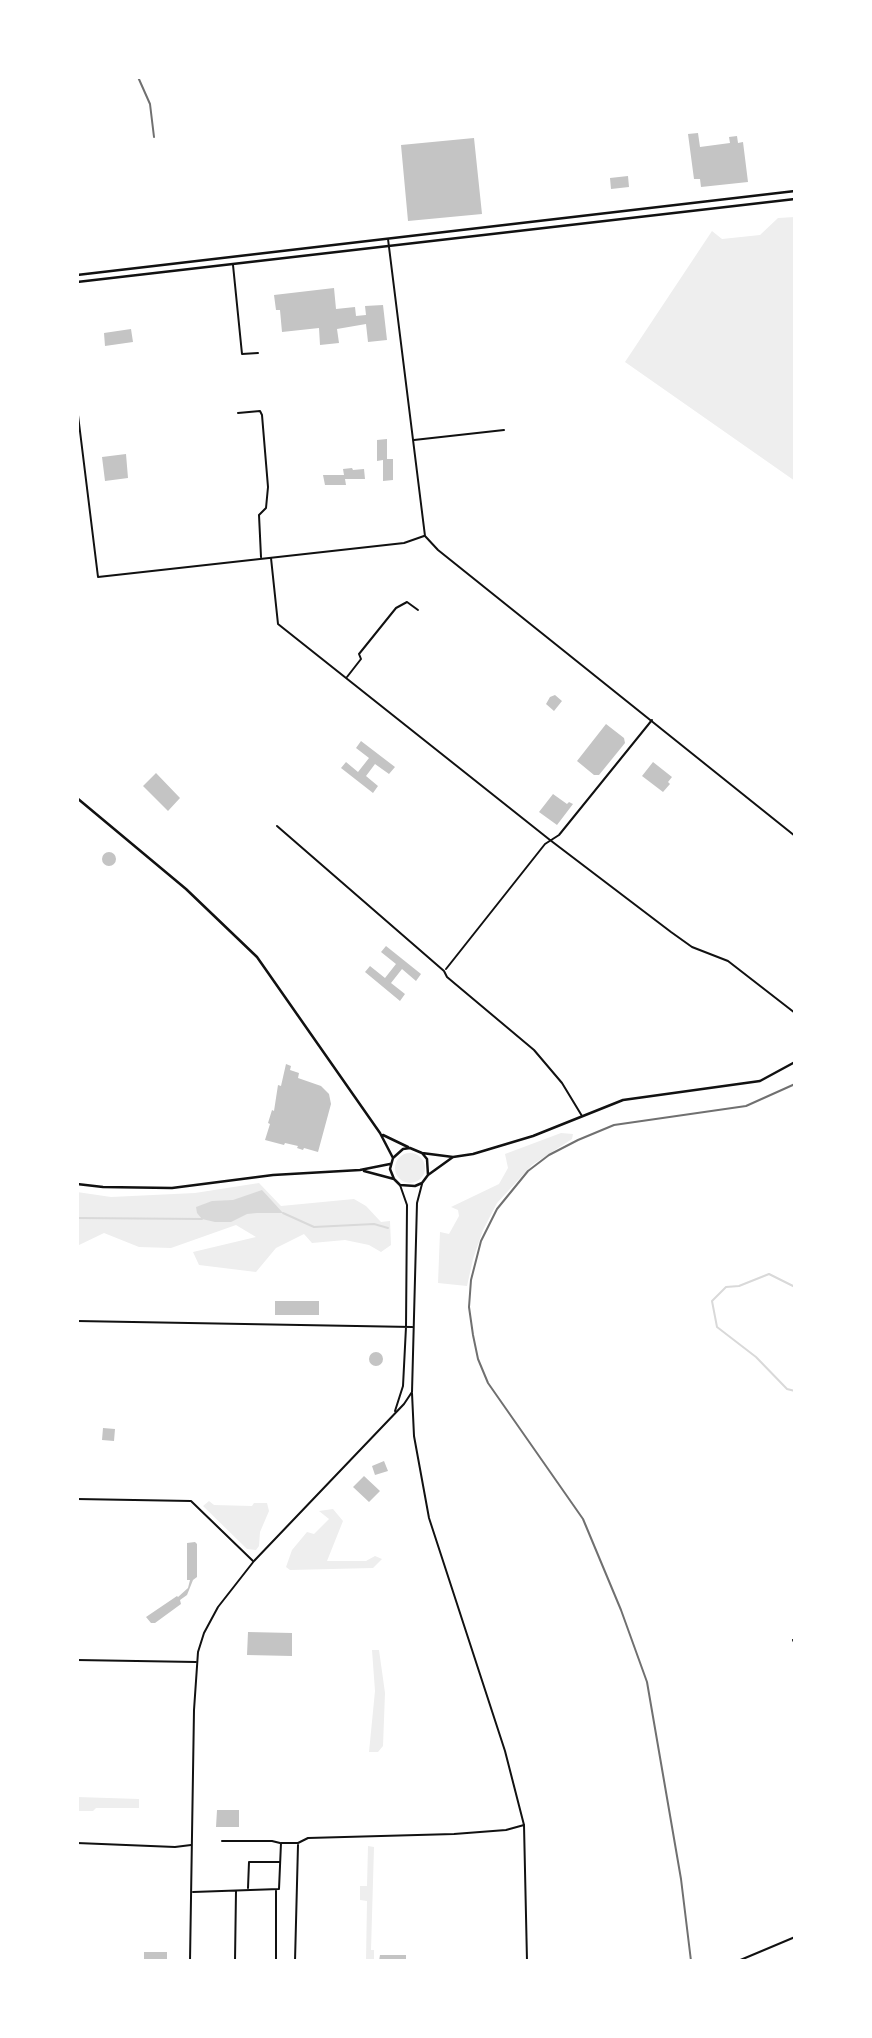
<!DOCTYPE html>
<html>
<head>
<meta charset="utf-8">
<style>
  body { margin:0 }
  #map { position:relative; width:872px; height:2038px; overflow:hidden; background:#fff; font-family:Arial,sans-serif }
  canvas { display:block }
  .frame { position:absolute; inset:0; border:79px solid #fff; pointer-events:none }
</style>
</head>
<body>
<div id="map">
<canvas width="872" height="2038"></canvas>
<div class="frame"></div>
</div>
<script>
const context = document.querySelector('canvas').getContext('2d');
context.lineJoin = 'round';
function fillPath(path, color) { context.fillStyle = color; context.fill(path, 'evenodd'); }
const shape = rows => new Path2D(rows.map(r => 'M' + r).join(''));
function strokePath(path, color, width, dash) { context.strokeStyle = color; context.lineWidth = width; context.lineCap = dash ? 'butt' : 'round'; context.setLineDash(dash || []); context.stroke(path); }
const green = shape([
  [795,217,795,481,625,362,712,231,722,239,760,235,778,218],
  [561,1133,573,1134,572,1139,532,1165,497,1203,483,1230,473,1259,467,1286,438,1283,440,1232,449,1234,459,1216,458,1210,451,1207,499,1184,508,1168,505,1154],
  '395 1168a15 15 0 1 1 30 0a15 15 0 1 1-30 0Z',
  [259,1183,281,1206,354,1199,366,1206,381,1222,390,1221,391,1245,381,1252,369,1245,345,1240,312,1243,304,1234,276,1248,256,1272,199,1265,193,1252,256,1237,236,1225,171,1248,139,1247,104,1233,77,1246,77,1192,111,1197,195,1193],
  [209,1501,214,1505,252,1506,254,1503,267,1503,269,1511,260,1532,259,1546,256,1550,247,1549,203,1506],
  [333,1509,343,1521,327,1561,366,1561,375,1556,382,1559,373,1568,290,1570,286,1567,292,1550,307,1532,314,1534,329,1519,319,1511],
  [372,1650,379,1650,385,1693,383,1746,378,1752,369,1752,375,1691],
  [77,1797,139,1799,139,1808,96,1808,93,1811,77,1811],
  [368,1846,374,1847,371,1950,374,1950,374,1961,366,1961,367,1901,360,1900,360,1886,367,1886]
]);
const water = shape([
  [262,1190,283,1213,257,1213,247,1214,231,1222,215,1222,202,1219,197,1213,196,1207,212,1201,233,1200]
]);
const stream = shape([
  [283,1213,314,1227,374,1224,388,1228],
  [77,1218,202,1219],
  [795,1287,769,1274,739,1286,726,1287,712,1301,717,1327,756,1357,787,1389,795,1391]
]);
const building = shape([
  [698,133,700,147,730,143,729,137,737,136,738,143,743,142,748,182,701,187,700,179,694,179,688,134],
  [474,138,482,214,408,221,401,145],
  [628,176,629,187,611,189,610,178],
  [334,288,336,309,355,307,356,316,366,315,365,306,383,305,387,340,368,342,366,324,337,329,339,343,320,345,319,328,282,332,280,310,276,310,274,295],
  [131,329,133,342,105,346,104,333],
  [387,439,387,459,393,459,393,480,383,481,383,460,377,461,377,440],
  [126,454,128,478,105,481,102,457],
  [352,468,353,470,364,469,365,479,345,479,346,485,325,485,323,475,344,475,343,469],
  [555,695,562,701,554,711,546,704,550,697],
  [606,724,624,738,625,743,599,775,594,775,577,761],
  [361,741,395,767,389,774,375,764,366,776,378,786,373,793,341,768,346,762,358,772,369,758,356,748],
  [653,762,672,777,668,782,670,784,663,792,642,776],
  [156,773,180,798,168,811,143,786],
  [553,794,567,804,569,802,573,804,557,825,539,812],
  '102 859a7 7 0 1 1 14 0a7 7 0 1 1-14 0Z',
  [386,946,421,974,416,981,402,969,391,983,405,994,400,1001,365,972,370,966,385,978,396,964,381,952],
  [286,1064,291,1066,290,1070,299,1073,298,1078,321,1086,329,1094,331,1104,318,1152,304,1148,303,1150,297,1148,298,1146,285,1143,284,1145,265,1140,270,1124,268,1123,272,1110,274,1111,278,1085,281,1086],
  [275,1301,319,1301,319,1315,275,1315],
  '369 1359a7 7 0 1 1 14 0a7 7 0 1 1-14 0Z',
  [103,1428,115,1429,114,1441,102,1440],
  [384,1461,388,1471,375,1475,372,1466],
  [364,1476,380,1491,369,1502,353,1487],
  [195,1542,197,1544,197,1577,193,1580,187,1595,180,1600,181,1604,155,1623,151,1623,146,1617,177,1596,178,1597,188,1588,190,1580,187,1580,187,1543],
  [248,1632,292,1633,292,1656,247,1655],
  [217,1810,239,1810,239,1827,216,1827],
  [144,1952,167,1952,167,1961,144,1961],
  [380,1955,406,1955,406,1961,379,1961]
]);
const minor = shape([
  [233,265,242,354,258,353],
  [77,407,98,577,404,543,424,536],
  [238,413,260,411,262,415,268,487,266,508,259,515,261,557],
  [414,440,504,430],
  [271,558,278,624,550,840,671,932,692,947,728,961,795,1013],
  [347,677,361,659,359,654,396,608,407,602,418,610],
  [277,826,444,971,447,977,534,1050,562,1083,582,1116],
  [446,969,545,844,559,835,652,720],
  [77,1499,191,1501,253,1561],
  [793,1640,795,1644],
  [77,1660,196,1662],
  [222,1841,272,1841,280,1843],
  [77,1843,175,1847,191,1845],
  [248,1888,249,1862,280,1862],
  [276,1890,276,1961],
  [193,1892,279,1889,281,1843,298,1843,308,1838,454,1834,506,1830,524,1825],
  [235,1961,236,1891],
  [295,1961,298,1845]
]);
const tertiary = shape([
  [388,239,425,536,438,550,795,836],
  [77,1321,412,1327],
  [412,1393,414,1436,429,1518,505,1751,524,1825,527,1961],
  [395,1411,403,1386,406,1327,407,1205,400,1185],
  [190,1961,194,1710,198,1652,204,1633,218,1607,254,1561,404,1404,412,1392,417,1203,422,1184],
  [738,1961,795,1937]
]);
const secondary = shape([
  [77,798,186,889,257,957,380,1133,393,1158],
  [383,1135,408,1147],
  [422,1153,427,1159,428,1175,422,1183,415,1186,400,1185,394,1179,390,1169,393,1158,403,1149,410,1148,422,1153,453,1157,473,1154,533,1136,623,1100,760,1081,795,1062],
  [364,1171,394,1179],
  [428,1175,453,1157],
  [77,1184,103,1187,172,1188,273,1175,360,1170,390,1164]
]);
const trunk = shape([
  [77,275,795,191],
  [77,282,795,199]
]);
const rail = shape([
  [138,77,150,104,154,137],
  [691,1961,681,1879,647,1682,621,1610,583,1519,488,1383,478,1359,473,1335,469,1307,471,1280,481,1241,497,1209,528,1171,549,1155,578,1140,614,1125,746,1106,795,1084]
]);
fillPath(green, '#eee');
fillPath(water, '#d9d9d9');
strokePath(stream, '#d9d9d9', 2);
fillPath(building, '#c4c4c4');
strokePath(minor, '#111', 2);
strokePath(tertiary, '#111', 2);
strokePath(secondary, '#111', 2.5);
strokePath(trunk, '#111', 2.5);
strokePath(rail, '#707070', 2);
</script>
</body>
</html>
